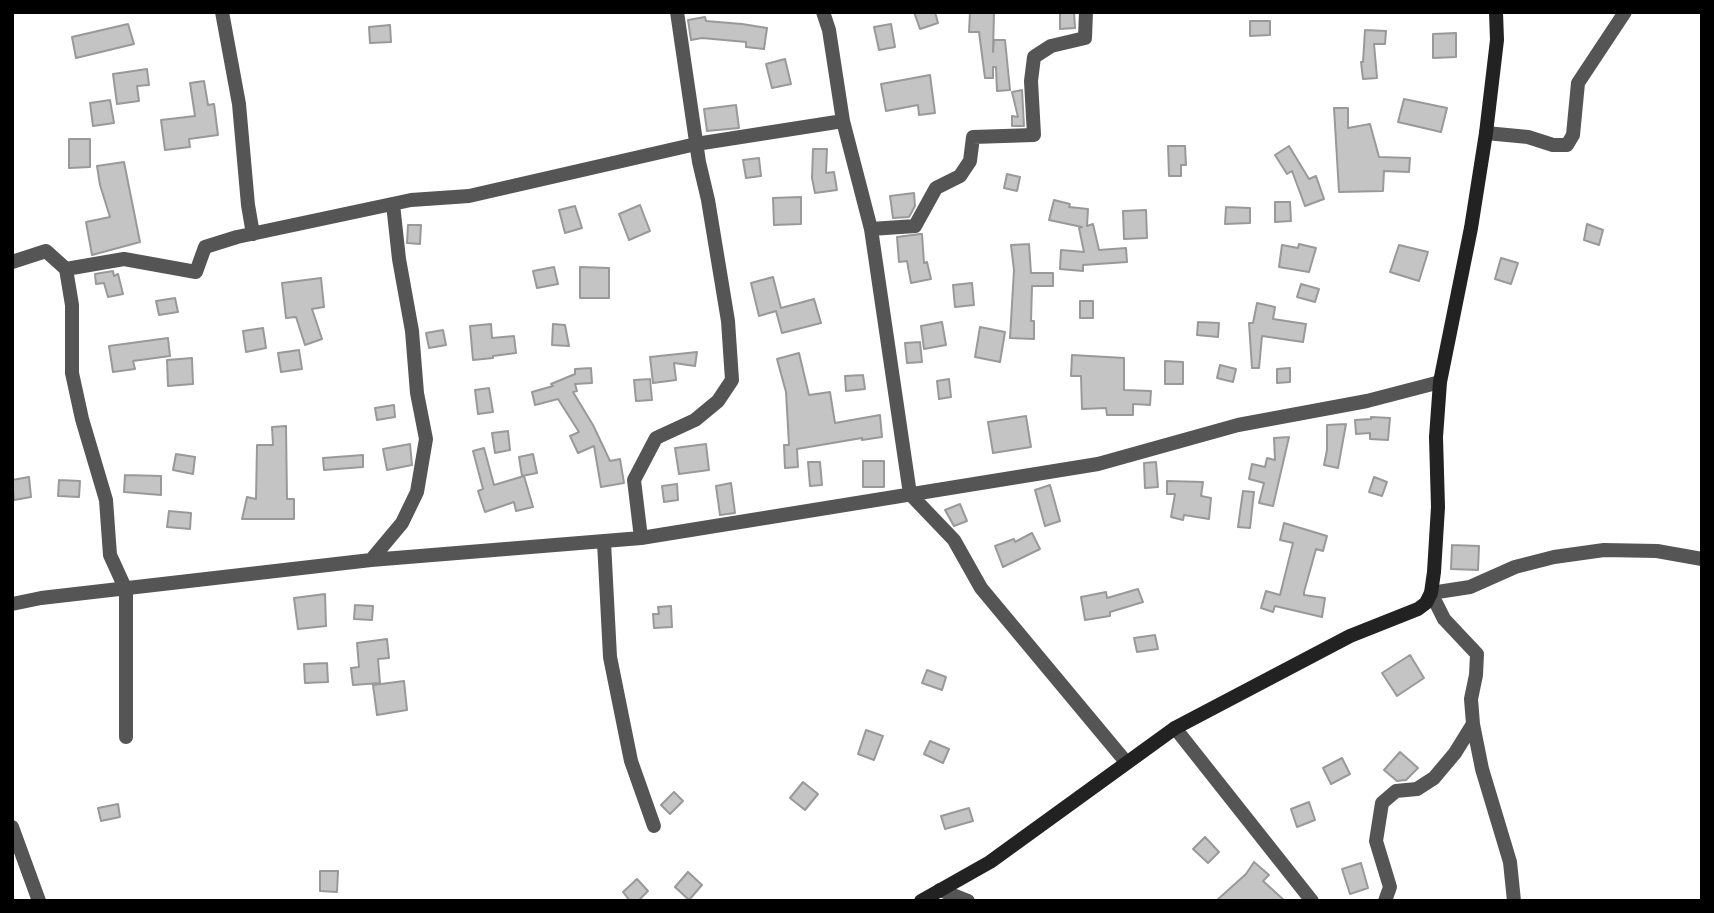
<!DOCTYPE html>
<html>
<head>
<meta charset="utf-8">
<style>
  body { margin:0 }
  #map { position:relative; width:1714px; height:913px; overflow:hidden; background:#fff; font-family:Montserrat,sans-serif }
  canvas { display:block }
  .frame { position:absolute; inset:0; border:14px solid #000; pointer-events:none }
</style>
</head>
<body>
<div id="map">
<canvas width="1714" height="913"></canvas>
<div class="frame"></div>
</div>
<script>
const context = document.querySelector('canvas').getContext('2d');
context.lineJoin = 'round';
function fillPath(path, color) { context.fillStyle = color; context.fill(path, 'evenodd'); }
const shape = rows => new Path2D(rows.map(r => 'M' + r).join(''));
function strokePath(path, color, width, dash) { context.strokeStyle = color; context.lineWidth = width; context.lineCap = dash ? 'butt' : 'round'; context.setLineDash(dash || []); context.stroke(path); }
const building = shape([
  [914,12,935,12,938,23,920,29,914,12],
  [970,12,994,12,993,52,994,40,1005,40,1010,90,997,91,996,67,993,67,993,78,985,78,979,32,969,32,970,12],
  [1060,12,1074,12,1075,28,1060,29,1060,12],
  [705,17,706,21,742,24,767,28,764,49,746,47,746,42,702,38,691,40,688,20,705,17],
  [1250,21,1270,21,1270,35,1250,36,1250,21],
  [128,24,134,44,76,58,72,37,128,24],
  [891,24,895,47,879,50,874,27,891,24],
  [390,25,391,42,370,43,369,27,390,25],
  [1365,30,1386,31,1385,44,1374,44,1377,78,1363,79,1361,62,1363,62,1365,30],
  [1456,33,1456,57,1433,58,1433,34,1456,33],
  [785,59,791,84,772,88,766,64,785,59],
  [147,69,149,85,137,86,139,101,117,104,113,74,147,69],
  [930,75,935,113,919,115,918,105,886,111,881,84,930,75],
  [204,81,208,105,214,104,218,135,189,139,190,147,165,150,161,120,195,116,190,83,204,81],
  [1022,90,1024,126,1012,126,1012,116,1018,117,1012,92,1022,90],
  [1404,99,1447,108,1441,132,1398,122,1404,99],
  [110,100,114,123,93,126,90,103,110,100],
  [736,105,739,128,707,131,704,109,736,105],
  [1334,108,1348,108,1348,128,1370,124,1379,157,1410,158,1409,172,1384,171,1383,191,1339,192,1334,108],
  [69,139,90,139,90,167,69,168,69,139],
  [1168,146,1185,146,1186,165,1181,165,1181,176,1169,176,1168,146],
  [1289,146,1309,179,1316,176,1324,199,1305,206,1292,171,1287,174,1275,155,1289,146],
  [813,149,827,149,826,173,834,172,837,190,815,193,812,178,813,149],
  [759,158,761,176,746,178,743,160,759,158],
  [124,162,140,242,92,255,86,222,110,217,100,185,97,166,124,162],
  [1007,174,1020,177,1017,191,1004,188,1007,174],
  [914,193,915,206,909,217,893,218,890,196,914,193],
  [801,197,801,224,774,225,773,198,801,197],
  [1054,200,1070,204,1069,207,1088,209,1087,226,1093,224,1099,250,1126,248,1127,262,1083,265,1083,271,1060,269,1061,250,1084,252,1079,228,1082,227,1049,220,1054,200],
  [1275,202,1290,202,1291,221,1275,222,1275,202],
  [640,205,650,231,629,240,619,214,640,205],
  [575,206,582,228,565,233,559,210,575,206],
  [1226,207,1250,208,1250,223,1225,224,1226,207],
  [1146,210,1147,238,1124,239,1123,211,1146,210],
  [1587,224,1603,230,1599,245,1584,240,1587,224],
  [408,225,421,225,420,244,407,243,408,225],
  [920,234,922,234,924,263,927,262,931,279,911,283,907,261,899,262,897,237,920,234],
  [1029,244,1031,273,1053,273,1053,286,1032,286,1031,321,1034,321,1034,339,1010,338,1014,270,1011,245,1029,244],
  [1299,244,1316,248,1309,272,1279,267,1282,245,1298,248,1299,244],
  [1399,245,1428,252,1419,281,1390,272,1399,245],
  [1501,258,1518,263,1511,284,1495,279,1501,258],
  [554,267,558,284,537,288,533,271,554,267],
  [580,267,609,268,609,298,580,298,580,267],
  [113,271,114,276,118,274,123,294,108,297,104,283,96,284,95,274,113,271],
  [773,277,781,308,814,299,821,323,782,333,776,311,759,316,751,283,773,277],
  [321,278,324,307,312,309,322,339,305,345,296,317,286,318,282,283,321,278],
  [972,283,974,305,955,307,953,285,972,283],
  [1301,284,1319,289,1315,302,1297,297,1301,284],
  [175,298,178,312,159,315,156,301,175,298],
  [1080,301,1093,301,1093,318,1080,318,1080,301],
  [1257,303,1275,307,1273,319,1306,324,1303,342,1262,336,1259,368,1252,368,1249,323,1253,323,1257,303],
  [942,322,946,345,924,349,921,326,942,322],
  [1198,322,1219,323,1218,337,1197,335,1198,322],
  [491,324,492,338,514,336,516,353,493,356,493,358,473,360,470,326,491,324],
  [553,324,565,325,569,346,552,345,553,324],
  [980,327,1005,332,1000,362,975,357,980,327],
  [263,328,266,348,246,352,243,331,263,328],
  [443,330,446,345,429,348,426,333,443,330],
  [168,338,170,356,133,361,135,369,113,372,109,346,168,338],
  [920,342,922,362,907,363,905,343,920,342],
  [299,350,302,369,281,372,278,353,299,350],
  [697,352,695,366,674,363,676,380,653,383,650,357,697,352],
  [799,353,809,395,830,392,835,423,880,415,882,437,862,440,862,438,797,449,798,467,785,468,784,445,789,445,786,392,777,359,799,353],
  [1072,355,1124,358,1124,390,1151,391,1150,405,1133,404,1133,415,1107,415,1106,408,1082,409,1081,376,1071,376,1072,355],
  [192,358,193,384,168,386,167,360,192,358],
  [1165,361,1183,362,1183,384,1165,384,1165,361],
  [1220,365,1236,369,1233,382,1217,378,1220,365],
  [591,368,592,383,575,384,577,391,573,392,593,425,610,461,620,459,624,483,601,487,594,446,578,453,570,436,579,432,558,399,535,405,532,392,553,386,551,384,575,374,575,369,591,368],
  [1290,368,1290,382,1277,383,1277,369,1290,368],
  [863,375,865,389,846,391,845,376,863,375],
  [650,379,652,400,636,401,634,380,650,379],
  [949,379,951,397,939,399,937,381,949,379],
  [489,388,493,412,478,414,475,390,489,388],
  [394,405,395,417,377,420,375,408,394,405],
  [1026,416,1031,447,993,453,988,422,1026,416],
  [1371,417,1390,418,1388,440,1370,439,1370,433,1356,434,1355,420,1371,419,1371,417],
  [1346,424,1338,468,1324,465,1327,450,1327,425,1346,424],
  [286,426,287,499,294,499,294,519,242,519,247,497,256,499,257,445,273,445,272,427,286,426],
  [508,431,510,450,495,453,492,433,508,431],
  [1289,437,1273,506,1259,503,1264,483,1249,479,1252,464,1265,467,1267,458,1275,460,1274,438,1289,437],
  [410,444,412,465,387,470,383,449,410,444],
  [706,444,709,470,679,474,675,448,706,444],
  [484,448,494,485,524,476,533,507,516,511,514,502,485,512,478,491,483,489,473,451,484,448],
  [176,454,195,457,193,474,173,470,176,454],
  [533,454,537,473,522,476,519,457,533,454],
  [363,455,363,467,324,470,323,458,363,455],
  [863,461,884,461,884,487,863,487,863,461],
  [808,462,820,462,822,485,810,486,808,462],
  [1156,462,1158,487,1145,488,1144,463,1156,462],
  [125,475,161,476,161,495,124,492,125,475],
  [29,477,31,497,14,500,12,480,29,477],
  [1374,477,1387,482,1382,496,1369,492,1374,477],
  [59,480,80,481,79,497,58,496,59,480],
  [1167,481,1203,482,1201,496,1211,498,1209,519,1184,515,1183,520,1171,517,1175,494,1167,494,1167,481],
  [731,483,735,513,720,515,716,486,731,483],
  [677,484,678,500,664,502,662,486,677,484],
  [1050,485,1060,521,1045,526,1035,490,1050,485],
  [1243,491,1254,492,1250,528,1238,527,1243,491],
  [960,504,967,521,954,526,945,510,960,504],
  [169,511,191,513,190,529,167,527,169,511],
  [1284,523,1327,536,1323,551,1316,549,1304,592,1304,595,1325,598,1322,617,1275,606,1273,612,1261,608,1266,591,1280,595,1293,543,1280,540,1284,523],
  [1032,533,1040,549,1003,567,995,546,1014,539,1015,542,1032,533],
  [1452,545,1479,546,1478,570,1451,569,1452,545],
  [1138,589,1143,602,1110,612,1110,616,1085,620,1081,597,1106,592,1107,598,1138,589],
  [325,594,326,626,298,629,294,598,325,594],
  [355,605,373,606,372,620,354,619,355,605],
  [671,606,672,627,654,628,653,614,659,614,658,607,671,606],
  [1155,635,1158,649,1137,652,1134,638,1155,635],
  [387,639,389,658,378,659,380,683,353,685,351,668,359,667,357,643,387,639],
  [1410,655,1424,678,1397,696,1382,673,1410,655],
  [327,663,328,682,305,683,304,664,327,663],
  [927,670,946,677,942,690,922,683,927,670],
  [404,681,407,710,377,715,373,685,404,681],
  [866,730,883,736,874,760,858,754,866,730],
  [930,741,949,749,943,763,924,754,930,741],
  [1400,752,1418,768,1406,780,1397,781,1384,770,1400,752],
  [1342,758,1350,774,1331,784,1323,768,1342,758],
  [803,782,818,794,805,810,790,798,803,782],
  [674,792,683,801,670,814,661,805,674,792],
  [1309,802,1315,820,1297,827,1291,809,1309,802],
  [118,804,120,817,101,821,98,808,118,804],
  [969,808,973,821,945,829,941,816,969,808],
  [1205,837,1219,852,1208,863,1193,849,1205,837],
  [1254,862,1269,875,1263,881,1285,901,1216,901,1246,874,1254,862],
  [1361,863,1368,888,1350,894,1342,869,1361,863],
  [320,871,338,871,337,892,320,891,320,871],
  [688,872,702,885,689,900,675,887,688,872],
  [637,879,648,891,638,901,630,901,623,892,637,879]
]);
const street = shape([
  [222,12,239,104,248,205,253,234],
  [823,12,829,30,843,121,871,229,910,494,954,540,981,588,1126,762],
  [1486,133,1528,137,1553,145,1567,145,1573,135,1578,83,1625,12],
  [871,229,915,226,936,188,960,176,970,161,973,137,1034,135,1031,81,1034,57,1051,46,1085,38,1086,12],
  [12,262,46,251,66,269,72,305,72,373,82,419,106,500,110,555,126,590,126,737],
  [66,269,124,259,196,272,205,247,237,237,411,200,469,196,696,144,843,121],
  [641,538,634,480,656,438,695,420,718,401,732,380,728,321,708,200,699,162,677,12],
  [604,542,610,657,631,761,654,826],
  [371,560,402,523,417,492,426,439,417,393,412,331,399,259,393,204],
  [12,604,41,598,371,560,641,538,1098,464,1238,425,1367,401,1440,382],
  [1473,724,1482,769,1510,862,1514,901],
  [1175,728,1312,901],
  [12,827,39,901],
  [940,890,968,901],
  [1385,901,1390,887,1376,841,1382,803,1396,791,1417,789,1434,778,1455,753,1473,724,1471,699,1476,675,1477,654,1444,619,1431,593,1470,587,1515,567,1554,557,1604,550,1657,551,1702,559]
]);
const secondary = shape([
  [921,901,990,862,1175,728,1350,636,1418,609,1426,603,1431,593,1434,572,1438,507,1436,437,1440,382,1471,228,1486,133,1497,40,1496,12]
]);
fillPath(building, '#c4c4c4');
strokePath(building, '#999', 2);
strokePath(street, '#555', 14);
strokePath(secondary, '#222', 14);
</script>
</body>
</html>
